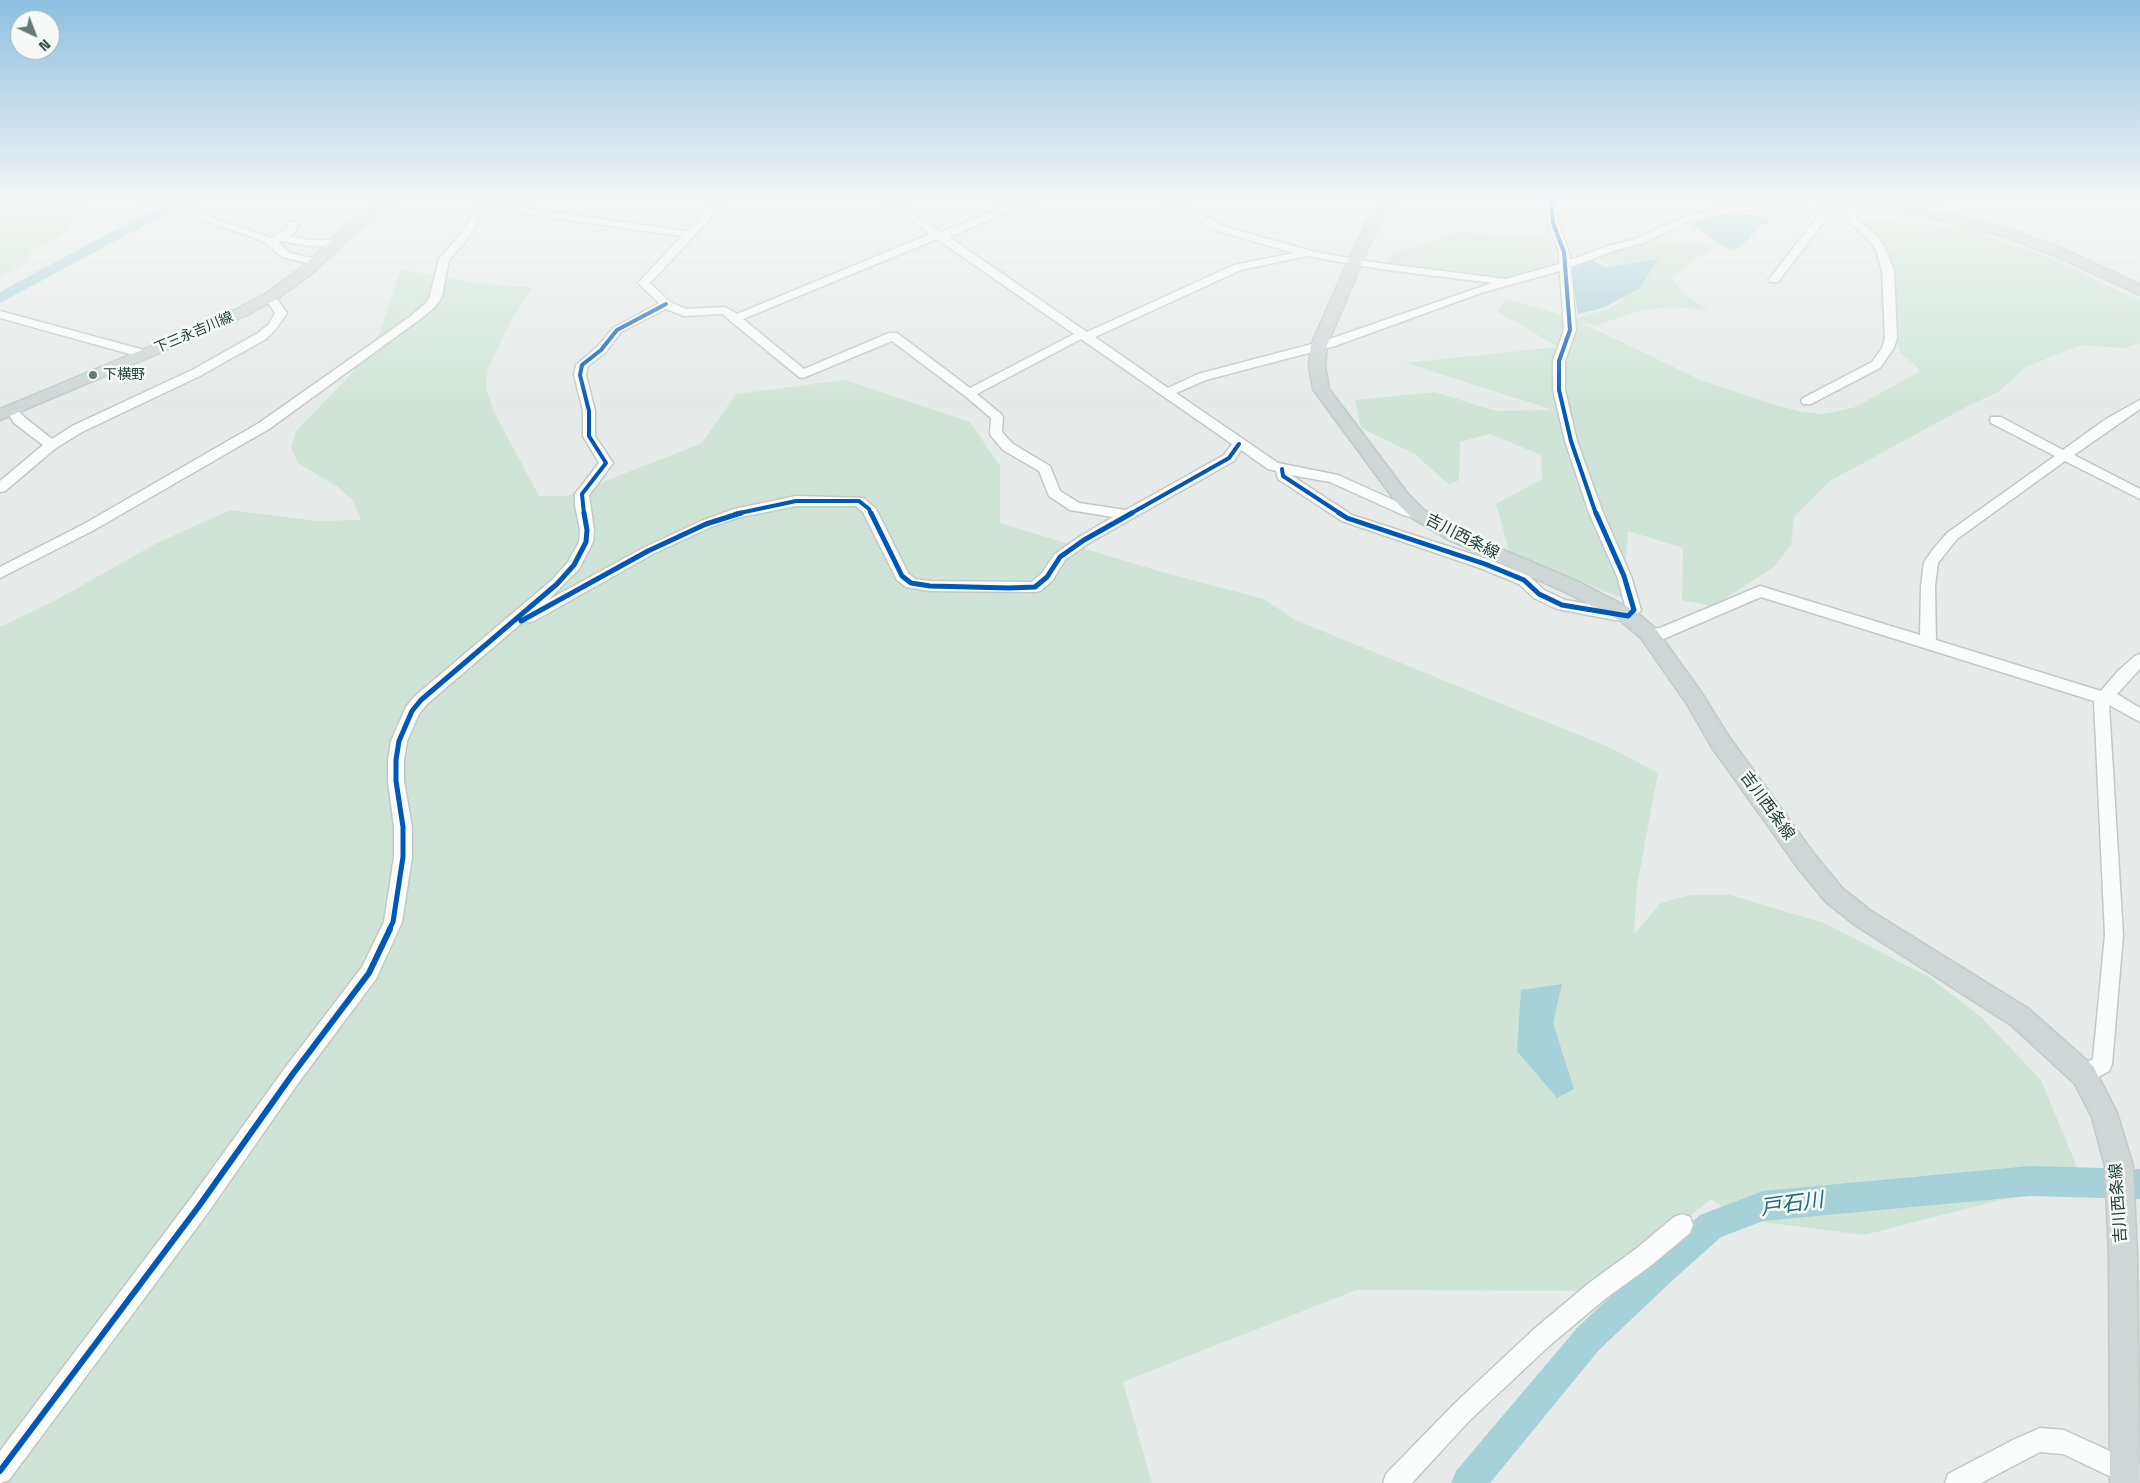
<!DOCTYPE html>
<html>
<head>
<meta charset="utf-8">
<style>
  body { margin:0 }
  #map { position:relative; width:2140px; height:1483px; overflow:hidden; background:#e6ebe9; font-family:"Space Grotesk",sans-serif }
  canvas { display:block }
  .north { position:absolute; left:10px; top:10px; width:50px; height:50px; box-sizing:border-box; background:#f5faf7; border:1px solid #a1afab; border-radius:50%; rotate:137deg; font-size:14px; font-weight:700; line-height:20px; text-align:center; color:#233f38 }
  .north::after { content:''; display:block; margin:auto; width:18px; height:22px; background:#677b76; clip-path:polygon(50% 0,100% 100%,50% 72%,0 100%) }
</style>
</head>
<body>
<div id="map">
<canvas width="2140" height="1483"></canvas>
<div class="north">N</div>
</div>
<script>
const context = document.querySelector('canvas').getContext('2d');
context.lineJoin = 'round';
function fillPath(path, color) { context.fillStyle = color; context.fill(path, 'evenodd'); }
const shape = rows => new Path2D(rows.map(r => 'M' + r).join(''));
function strokePath(path, color, width, dash) { context.strokeStyle = color; context.lineWidth = width; context.lineCap = dash ? 'butt' : 'round'; context.setLineDash(dash || []); context.stroke(path); }
function drawText(font, color, halo, rows, align = 'center') {
  context.font = font + ' "Space Grotesk","Noto Sans JP",sans-serif'; context.lineWidth = 5; context.setLineDash([]); context.textBaseline = 'middle'; context.strokeStyle = halo; context.fillStyle = color; for (const [text, x, y, turn = 0] of rows) {
    context.save(); context.translate(x, y); context.rotate((+turn || 0) * Math.PI / 180); context.textAlign = isNaN(turn) ? turn : align; if (halo) context.strokeText(text, 0, 0); context.fillText(text, 0, 0); context.restore();
  }
}
const green = shape([
  [0,200,87,200,81,203,74,220,62,236,31,252,26,263,0,277],
  [1858,219,1967,228,2059,261,2107,286,2140,300,2140,343,2124,348,2081,345,2026,367,1998,392,1964,408,1830,481,1794,517,1791,545,1775,566,1714,606,1682,600,1683,548,1628,531,1622,598,1510,554,1496,504,1542,479,1541,455,1490,434,1460,442,1459,480,1449,485,1415,454,1361,428,1355,400,1435,392,1496,411,1554,410,1405,363,1558,347,1497,311,1506,299,1546,310,1573,320,1610,308,1639,289,1659,260,1611,266,1591,256,1655,242,1719,245,1693,260,1672,278,1683,293,1708,310,1674,307,1641,310,1595,326,1580,322,1703,381,1775,405,1803,412,1823,414,1853,408,1919,372,1918,368,1900,352,1897,338,1880,305,1884,267],
  [1456,232,1551,238,1554,263,1503,281,1387,265,1393,251,1425,245],
  [402,270,482,284,532,287,509,324,488,368,486,388,494,412,539,496,567,496,702,443,736,394,846,380,970,422,1000,466,1000,523,1162,572,1264,599,1295,620,1611,748,1658,773,1637,886,1634,934,1661,903,1689,895,1730,895,1824,923,1929,977,1980,1016,2041,1080,2082,1179,1864,1235,1739,1219,1711,1199,1597,1291,1356,1290,1123,1382,1152,1483,0,1483,0,627,56,600,157,543,230,510,318,521,361,520,353,501,338,487,298,463,291,448,296,431,352,373,379,334,397,279]
]);
const water = shape([
  [1722,214,1763,214,1770,222,1759,227,1749,239,1734,250,1721,245,1688,222],
  [1659,259,1639,289,1603,308,1578,314,1570,269,1591,260,1606,267],
  [1562,984,1553,1023,1574,1089,1557,1098,1517,1051,1521,990]
]);
const river = shape([
  [175,200,194,200,192,203,130,233,0,303,0,292,120,227,175,200],
  [2030,1166,2140,1169,2140,1199,2030,1196,1763,1221,1721,1237,1674,1279,1599,1350,1490,1483,1451,1483,1456,1471,1577,1328,1652,1257,1700,1215,1763,1191,2030,1166]
]);
const minor = shape([
  [144,200,160,200,272,238,286,229,290,222,294,221,299,224,294,233,289,236,309,240,336,240,341,243,336,246,309,246,281,241,279,243,290,253,320,260,322,262,316,265,282,257,266,243,252,237,144,200],
  [487,200,498,200,495,204,687,231,703,214,710,200,720,200,712,217,650,283,670,302,686,309,725,307,737,314,930,234,883,200,895,200,941,232,1021,200,1036,200,949,237,1087,332,1234,265,1294,253,1218,231,1163,200,1176,200,1226,227,1315,252,1379,263,1506,279,1559,264,1559,252,1548,223,1546,200,1556,200,1558,223,1569,252,1570,260,1608,246,1635,239,1684,217,1727,207,1772,200,1800,200,1795,203,1727,213,1691,221,1643,243,1616,250,1571,267,1576,330,1565,361,1565,390,1577,441,1603,513,1631,576,1641,610,1633,620,1615,620,1557,609,1534,598,1519,584,1480,568,1342,521,1278,479,1276,471,1268,469,1241,450,1234,461,1089,543,1065,560,1052,581,1040,591,1035,592,930,591,906,587,897,580,863,512,856,506,796,506,737,518,711,527,653,554,534,621,529,622,524,621,427,704,419,714,407,741,404,760,404,781,412,827,412,857,402,922,376,979,299,1082,207,1214,9,1480,0,1483,0,1451,191,1198,285,1068,362,967,384,922,394,857,394,827,388,781,388,760,391,741,406,707,415,696,552,580,568,562,579,542,580,530,575,505,575,494,599,463,583,436,583,411,574,375,576,365,597,347,613,328,659,303,638,283,682,236,490,209,481,218,467,240,449,260,442,296,435,307,419,320,269,429,94,530,0,578,0,567,84,524,259,423,411,316,426,303,430,296,439,259,459,236,473,214,487,200],
  [937,239,1074,334,970,388,897,333,889,333,804,369,743,319,937,239],
  [1307,256,1379,269,1492,283,1327,340,1198,374,1168,388,1095,337,1241,270,1307,256],
  [1560,271,1564,330,1553,361,1553,390,1565,441,1589,513,1617,576,1626,609,1625,610,1565,600,1544,590,1529,576,1490,560,1352,515,1291,475,1330,482,1403,515,1418,519,1423,517,1425,514,1423,511,1411,508,1338,475,1278,463,1176,393,1206,380,1335,346,1481,293,1560,271],
  [666,309,684,316,722,314,799,377,803,378,892,341,965,396,991,418,990,433,991,436,1003,450,1039,471,1049,496,1070,510,1113,517,1079,537,1055,554,1042,573,1032,582,930,581,915,579,908,573,876,509,864,498,796,496,734,509,701,521,643,548,548,600,579,569,593,542,594,530,589,495,613,463,595,436,595,411,586,375,588,366,605,353,621,332,666,309],
  [1081,339,1232,444,1224,455,1126,510,1079,503,1060,491,1050,466,1013,444,1002,432,1003,417,1001,414,977,394,1081,339],
  [1830,200,1841,200,1778,282,1770,282,1768,280,1770,278,1830,200],
  [1924,200,1934,200,1942,215,1941,217,1933,217,1924,200],
  [1868,201,1873,204,1856,214,1856,218,1877,236,1886,250,1894,271,1897,338,1894,348,1880,368,1811,404,1803,404,1801,401,1803,398,1872,362,1882,348,1885,338,1882,271,1876,250,1869,240,1846,219,1847,211,1868,201],
  [270,294,274,295,287,313,276,329,266,339,200,376,82,432,56,448,5,491,0,492,0,481,43,445,14,423,6,410,8,407,16,407,24,417,52,439,72,426,192,370,258,333,268,325,275,313,264,297,270,294],
  [0,311,148,351,150,354,144,358,0,318,0,311],
  [2140,400,2140,409,2074,455,2140,489,2140,499,2065,461,1957,539,1938,563,1935,586,1936,640,2101,691,2118,671,2135,656,2140,654,2140,669,2117,694,2140,708,2140,722,2109,705,2123,935,2112,1064,2109,1071,2084,1085,2077,1082,2074,1075,2077,1068,2093,1059,2105,935,2094,701,1761,597,1661,640,1643,637,1640,633,1643,629,1660,628,1760,586,1920,635,1921,586,1924,562,1934,548,1947,533,2055,456,1991,423,1990,420,1991,417,2001,417,2063,450,2106,419,2140,400],
  [1682,1214,1690,1217,1693,1225,1690,1233,1653,1264,1605,1299,1549,1346,1469,1421,1412,1483,1383,1483,1386,1474,1453,1405,1533,1330,1589,1283,1637,1248,1674,1217,1682,1214],
  [2040,1428,2064,1430,2140,1465,2140,1483,2124,1483,2063,1454,2040,1452,1981,1483,1945,1483,1948,1474,2013,1440,2040,1428]
]);
const major = shape([
  [381,200,398,200,368,221,310,275,275,300,247,315,188,341,0,420,0,409,178,335,237,309,265,294,300,269,358,215,381,200],
  [1384,200,1398,200,1381,221,1368,248,1327,345,1325,366,1329,389,1408,494,1424,510,1461,532,1581,583,1635,611,1655,628,1701,692,1729,737,1814,854,1842,888,1871,911,2029,1009,2093,1066,2117,1113,2133,1166,2137,1257,2140,1483,2110,1483,2109,1257,2105,1166,2092,1117,2075,1084,2011,1025,1855,925,1826,902,1798,868,1713,749,1687,704,1641,638,1621,621,1567,593,1449,540,1412,518,1396,502,1313,389,1309,366,1311,345,1354,248,1368,220,1384,200],
  [1849,200,1879,200,1937,211,2007,228,2068,251,2140,285,2140,295,2058,257,1997,234,1937,219,1856,204,1849,200]
]);
const cyclewayFar2 = shape([
  [1551,200,1553,223,1564,252,1570,330,1559,361,1559,390,1571,441,1596,514],
  [1282,469,1283,476,1341,514],
  [584,514,582,494,606,463,589,436,589,411,580,375,582,365,601,350,617,330,666,304],
  [735,514,796,501,859,501,869,509,871,514],
  [1130,514,1229,458,1239,444]
]);
const cyclewayFar1 = shape([
  [871,513,902,576,911,583,930,586,1009,588,1035,587,1047,577,1060,557,1084,540,1132,513],
  [1339,513,1347,518,1485,564,1524,580,1539,594,1562,605,1628,616,1634,610,1624,576,1596,513],
  [521,621,648,551,706,524,741,513],
  [389,930,393,922,403,857,403,827,396,781,396,760,399,741,412,711,421,700,557,584,574,565,586,542,587,530,584,513]
]);
const cycleway = shape([
  [0,1471,199,1206,292,1075,369,973,390,929]
]);
const markers = [
  [93,375,5,"#677b76"]
];
const farStreetnames = [
  ["下三永吉川線",194,333,-23]
];
const farPoinames = [
  ["下横野",103,375]
];
const streetNames = [
  ["吉川西条線",1462,537,27],
  ["吉川西条線",1767,806,54],
  ["吉川西条線",2119,1203,-94]
];
const nearWaternames = [
  ["戸石川",1792,1205,-8]
];
fillPath(green, '#cfe4d6');
fillPath(water, '#a7d1d9');
fillPath(river, '#a7d1d9');
strokePath(minor, '#c3c8c6', 3);
strokePath(major, '#c2cac8', 3);
fillPath(minor, '#fbfcfc');
fillPath(major, '#ced7d5');
strokePath(cyclewayFar2, '#0057b8', 4);
strokePath(cyclewayFar1, '#0057b8', 5);
strokePath(cycleway, '#0057b8', 6);
const sky = context.createLinearGradient(0, 0, 0, 408);
sky.addColorStop(0, '#8ec0e2');
sky.addColorStop(0.49, '#f4f6f5');
sky.addColorStop(1, '#f4f6f500');
context.fillStyle = sky;
context.fillRect(0, 0, 2140, 408);
for (const [x, y, r, color] of markers) { const dot = new Path2D(); dot.arc(x, y, r, 0, 2 * Math.PI); context.fillStyle = color; context.fill(dot); strokePath(dot, '#f5faf7', 2); }
drawText('14px', '#233f38', '#f5faf7', farStreetnames);
drawText('14px', '#233f38', '#f5faf7', farPoinames, 'left');
drawText('16px', '#233f38', '#f5faf7', streetNames);
drawText('italic 21px', '#1d6a7c', '#f5faf7', nearWaternames);
</script>
</body>
</html>
